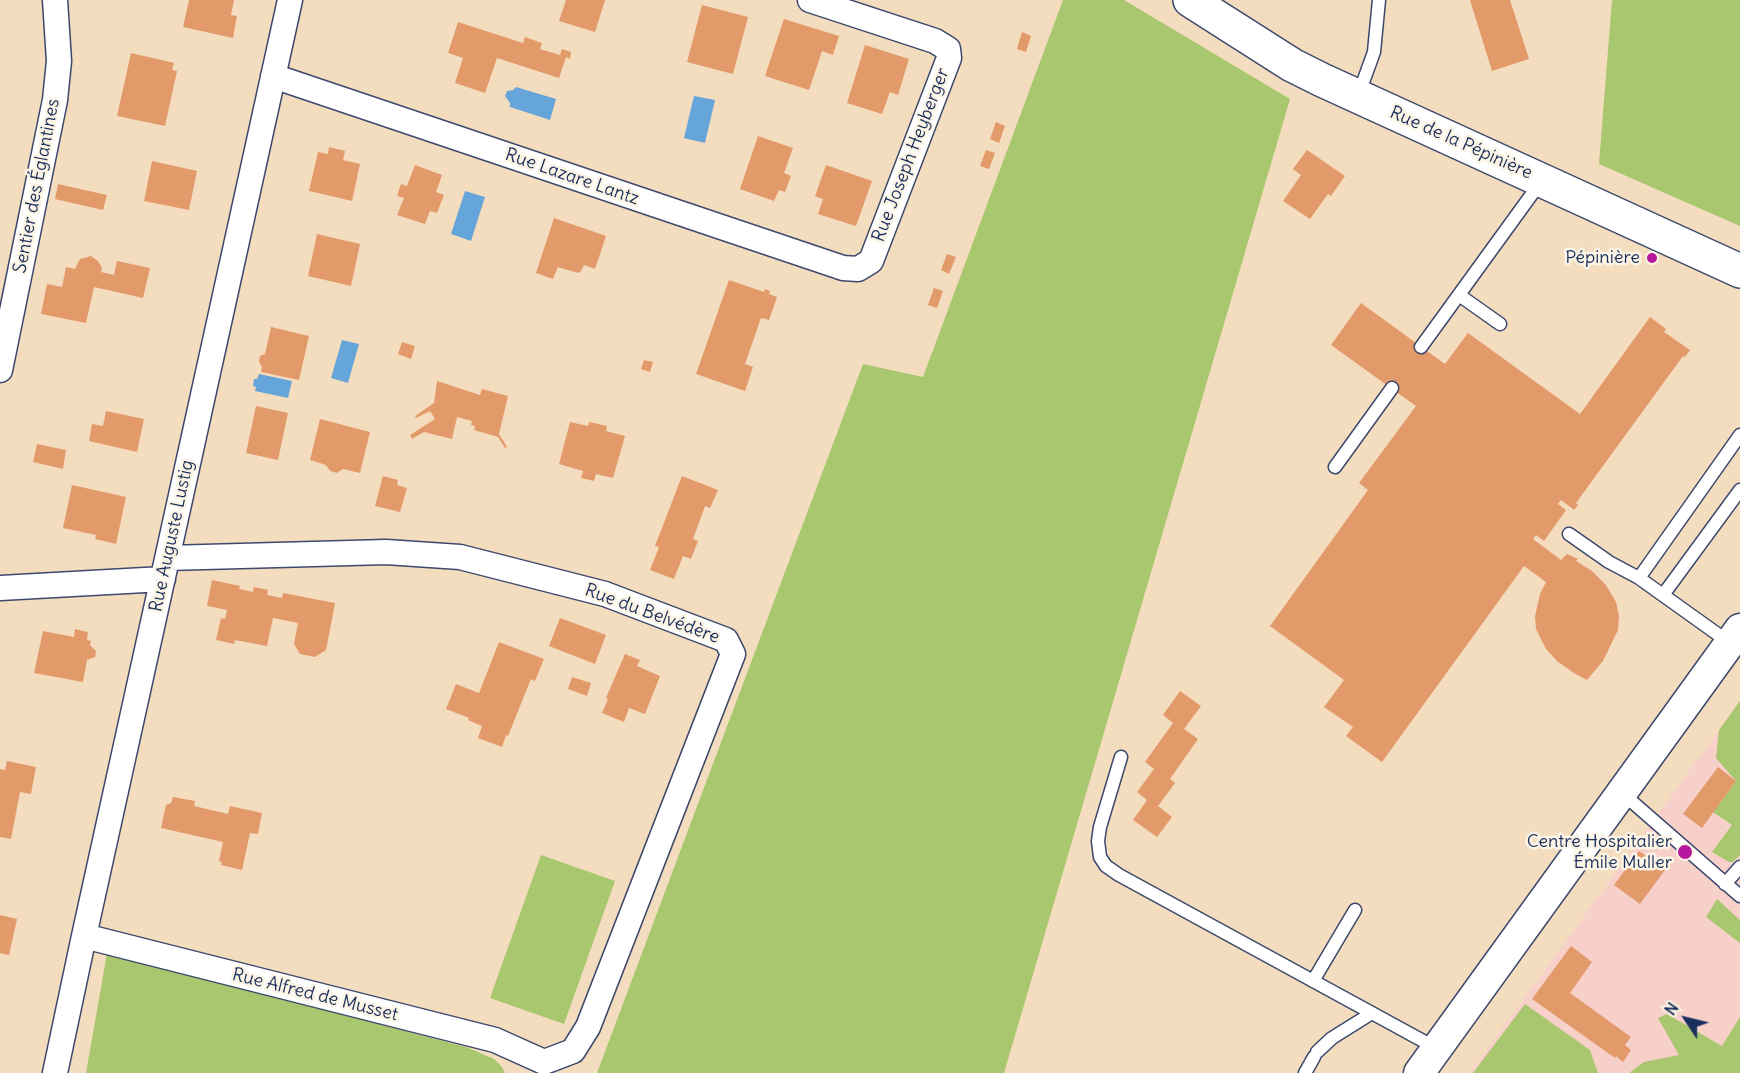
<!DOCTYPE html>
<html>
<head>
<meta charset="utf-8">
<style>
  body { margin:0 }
  #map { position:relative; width:1740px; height:1073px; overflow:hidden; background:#f4dcbe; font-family:Delius,sans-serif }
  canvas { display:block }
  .north { position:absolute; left:1656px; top:989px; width:60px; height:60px; -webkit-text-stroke:4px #fcf5e5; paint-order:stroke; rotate:305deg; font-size:16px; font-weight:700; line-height:24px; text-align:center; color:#1b2f5e }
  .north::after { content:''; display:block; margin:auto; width:21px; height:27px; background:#1b2f5e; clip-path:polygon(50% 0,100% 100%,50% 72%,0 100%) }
</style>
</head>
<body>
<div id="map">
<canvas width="1740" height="1073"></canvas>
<div class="north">N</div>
</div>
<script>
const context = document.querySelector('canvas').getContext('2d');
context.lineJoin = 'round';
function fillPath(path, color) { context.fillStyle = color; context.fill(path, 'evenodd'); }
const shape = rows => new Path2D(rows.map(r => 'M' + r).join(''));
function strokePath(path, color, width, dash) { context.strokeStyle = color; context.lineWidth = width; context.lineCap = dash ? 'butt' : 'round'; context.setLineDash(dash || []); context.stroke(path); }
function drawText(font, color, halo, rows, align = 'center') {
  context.font = font + ' Delius,sans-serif'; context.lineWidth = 5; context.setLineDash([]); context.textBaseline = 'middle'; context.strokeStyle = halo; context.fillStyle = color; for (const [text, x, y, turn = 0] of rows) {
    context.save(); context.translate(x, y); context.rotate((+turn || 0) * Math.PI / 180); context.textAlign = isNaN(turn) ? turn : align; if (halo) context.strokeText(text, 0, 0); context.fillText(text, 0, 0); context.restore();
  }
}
const built = shape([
  [1740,701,1740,1073,1470,1073,1521,1003]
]);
const green = shape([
  [1063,0,1124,0,1290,99,1004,1073,597,1073,863,364,923,377],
  [1612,0,1740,0,1740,226,1599,164],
  [1740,701,1740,855,1733,862,1729,862,1712,852,1732,825,1713,812,1736,781,1716,758,1719,730],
  [541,855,615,881,564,1024,490,998],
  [1717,899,1740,920,1740,943,1706,917],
  [107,953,466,1047,494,1059,502,1067,505,1073,86,1073],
  [1525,1004,1590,1050,1598,1073,1473,1073],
  [1667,1014,1722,1046,1740,1017,1740,1073,1629,1073,1644,1062,1679,1055,1658,1018]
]);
const water = shape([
  [516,87,556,99,550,120,510,107,510,103,505,96,507,91,513,90],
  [694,96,715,100,705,143,684,138],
  [465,191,485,197,471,241,451,234],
  [342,340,359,344,348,383,331,378],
  [259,374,292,381,288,398,255,391,256,387,253,386,254,379,257,379]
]);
const building = shape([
  [189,0,234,0,231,15,237,16,233,38,183,27],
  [566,0,605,0,595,32,559,21],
  [1470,0,1510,0,1529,59,1492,71],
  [702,5,748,17,733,74,687,62],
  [784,19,839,36,833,55,822,51,809,90,765,76],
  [458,22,523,43,525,37,542,43,540,49,560,55,562,49,571,52,570,59,566,57,559,78,497,58,485,93,455,83,463,58,448,53],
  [1022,32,1031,36,1026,52,1017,49],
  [865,45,909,59,898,95,890,92,882,114,847,103],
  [131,53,174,63,172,70,177,71,165,126,117,116],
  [996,122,1005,126,999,143,990,139],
  [758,136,793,148,784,173,791,176,785,192,779,190,774,201,740,189],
  [329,147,345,151,343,160,360,164,352,201,309,191,318,152,328,154],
  [986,150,995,153,989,169,980,166],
  [1307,150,1345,176,1331,196,1328,194,1310,219,1283,201,1301,175,1293,169],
  [152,161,197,171,189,210,144,201],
  [415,165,442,175,436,192,444,195,437,213,430,211,425,224,397,215,404,198,397,196,401,184,407,186],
  [826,165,872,181,856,226,818,214,823,199,815,196],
  [58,184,107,195,103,210,55,199],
  [554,218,606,236,595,269,584,265,581,271,578,273,558,267,553,279,536,273],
  [317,234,360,244,351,286,308,276],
  [947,254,956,257,949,274,941,270],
  [91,256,98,261,102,268,101,272,114,275,117,261,150,268,143,298,94,287,86,323,41,314,47,284,62,287,66,267,75,269,80,259],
  [729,280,764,292,765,289,770,291,769,294,777,297,769,320,761,318,745,364,753,367,745,391,696,374],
  [934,288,943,291,937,308,928,305],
  [1361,303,1445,364,1468,333,1580,414,1650,317,1666,329,1664,332,1690,350,1685,357,1683,356,1576,503,1578,505,1574,510,1561,500,1558,504,1566,510,1544,541,1536,535,1533,539,1561,560,1567,554,1578,559,1576,561,1592,571,1606,585,1616,602,1619,616,1618,630,1603,661,1587,680,1574,673,1557,661,1546,649,1536,629,1535,616,1540,594,1546,582,1524,566,1382,762,1346,736,1353,727,1324,707,1344,680,1270,626,1368,490,1359,483,1416,406,1331,345],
  [271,327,309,336,299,380,261,372,262,367,259,362,260,356,265,354],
  [402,342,415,346,411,359,398,354],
  [644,360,653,362,650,372,641,369],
  [437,381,480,395,482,389,508,396,499,434,507,447,505,448,498,437,474,430,475,426,471,425,472,421,457,417,452,439,424,432,412,439,410,435,435,419,430,411,416,418,415,416,434,403],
  [256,406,288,413,278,460,246,453],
  [106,411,144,419,137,452,89,441,92,424,103,426],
  [320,419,370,432,360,473,343,469,337,473,330,471,326,465,310,460],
  [570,422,588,426,589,422,607,426,606,431,625,436,613,478,596,474,594,481,581,478,583,471,559,464],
  [37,444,66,450,63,469,33,462],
  [383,476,398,480,397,485,407,488,400,512,375,506],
  [682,476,718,490,710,508,705,506,693,539,698,541,691,559,683,556,674,579,650,570,659,547,655,546],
  [72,485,126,497,116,544,95,539,96,535,63,528],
  [212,580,240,586,239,589,253,592,254,587,268,590,267,595,282,598,283,593,335,603,326,650,315,657,300,654,294,644,298,623,273,618,267,646,235,640,234,644,216,640,221,618,225,619,227,610,207,606],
  [560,618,606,635,595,664,549,646],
  [75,629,88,632,87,640,91,641,90,645,96,651,95,657,87,660,83,682,34,673,43,631,74,637],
  [499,642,544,659,535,681,531,679,508,736,506,735,502,747,478,738,482,726,468,720,469,718,446,709,456,684,479,693],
  [625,654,640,660,637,666,660,676,645,714,629,708,624,722,602,713,608,699,606,698],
  [572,677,591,683,587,696,568,689],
  [1180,691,1201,706,1184,729,1198,739,1170,779,1175,783,1158,806,1172,817,1157,837,1133,820,1147,800,1137,792,1154,769,1145,762,1173,723,1163,715],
  [7,761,36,767,31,794,20,792,11,839,0,837,0,769,5,770],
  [1718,767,1736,781,1702,828,1683,814],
  [173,797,195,801,194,806,228,814,230,806,262,813,258,834,250,833,242,870,221,865,222,862,219,861,223,842,161,828,166,805,171,803],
  [1639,851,1665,870,1640,904,1614,885],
  [0,915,17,919,9,955,0,953],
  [1571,946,1592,962,1570,993,1631,1037,1625,1045,1631,1050,1623,1062,1616,1056,1615,1058,1532,999]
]);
const service = shape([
  [1358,96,1374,52,1379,0],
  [1459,295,1500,324],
  [1421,347,1540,183],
  [1335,467,1392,388],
  [1569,534,1609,562,1639,578],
  [1663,595,1740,490],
  [1730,643,1639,578,1740,435],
  [1121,757,1100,827,1098,841,1100,857,1106,866,1119,875,1436,1048],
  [1622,793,1740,896],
  [1725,884,1740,867],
  [1313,981,1355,910],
  [1317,1052,1332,1038,1372,1013],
  [1305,1073,1314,1057]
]);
const minor = shape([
  [273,76,843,268,858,269,871,261,949,58,948,49,935,41,810,0],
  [0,370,55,100,59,61,55,0],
  [168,558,386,552,460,557,605,594,726,640,733,654,588,1027,573,1051,544,1062],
  [0,588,163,579],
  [84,936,495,1040,544,1062],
  [55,1073,84,936,290,0]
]);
const tertiary = shape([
  [1419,1073,1740,629]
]);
const secondary = shape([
  [1190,0,1292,65,1322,80,1740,271]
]);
const markers = [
  [1652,258,6,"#b5179e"],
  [1685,852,8,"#b5179e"]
];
const streetNames = [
  ["Rue de la Pépinière",1461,143,24],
  ["Rue Joseph Heyberger",911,155,-69],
  ["Rue Lazare Lantz",572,177,19],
  ["Sentier des Églantines",37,186,-79],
  ["Rue Auguste Lustig",172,536,-78],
  ["Rue du Belvédère",652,614,20],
  ["Rue Alfred de Musset",315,995,14]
];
const poiNames = [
  ["Pépinière",1640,258],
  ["Centre Hospitalier",1672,842],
  ["Émile Muller",1672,863]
];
fillPath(built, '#f7d0ca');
fillPath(green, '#a8c76e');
fillPath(water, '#66a5d9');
fillPath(building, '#e39a6b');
strokePath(service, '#3c496c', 15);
strokePath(minor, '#3c496c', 27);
strokePath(tertiary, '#3c496c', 33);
strokePath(secondary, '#3c496c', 36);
strokePath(service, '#fff', 12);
strokePath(minor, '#fff', 24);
strokePath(tertiary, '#fff', 30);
strokePath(secondary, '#fff', 33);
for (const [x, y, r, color] of markers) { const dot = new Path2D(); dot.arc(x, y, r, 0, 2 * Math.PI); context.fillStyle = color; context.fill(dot); strokePath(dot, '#fcf5e5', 2); }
drawText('18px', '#1b2f5e', '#fcf5e5', streetNames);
drawText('18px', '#1b2f5e', '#fcf5e5', poiNames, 'right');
</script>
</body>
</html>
